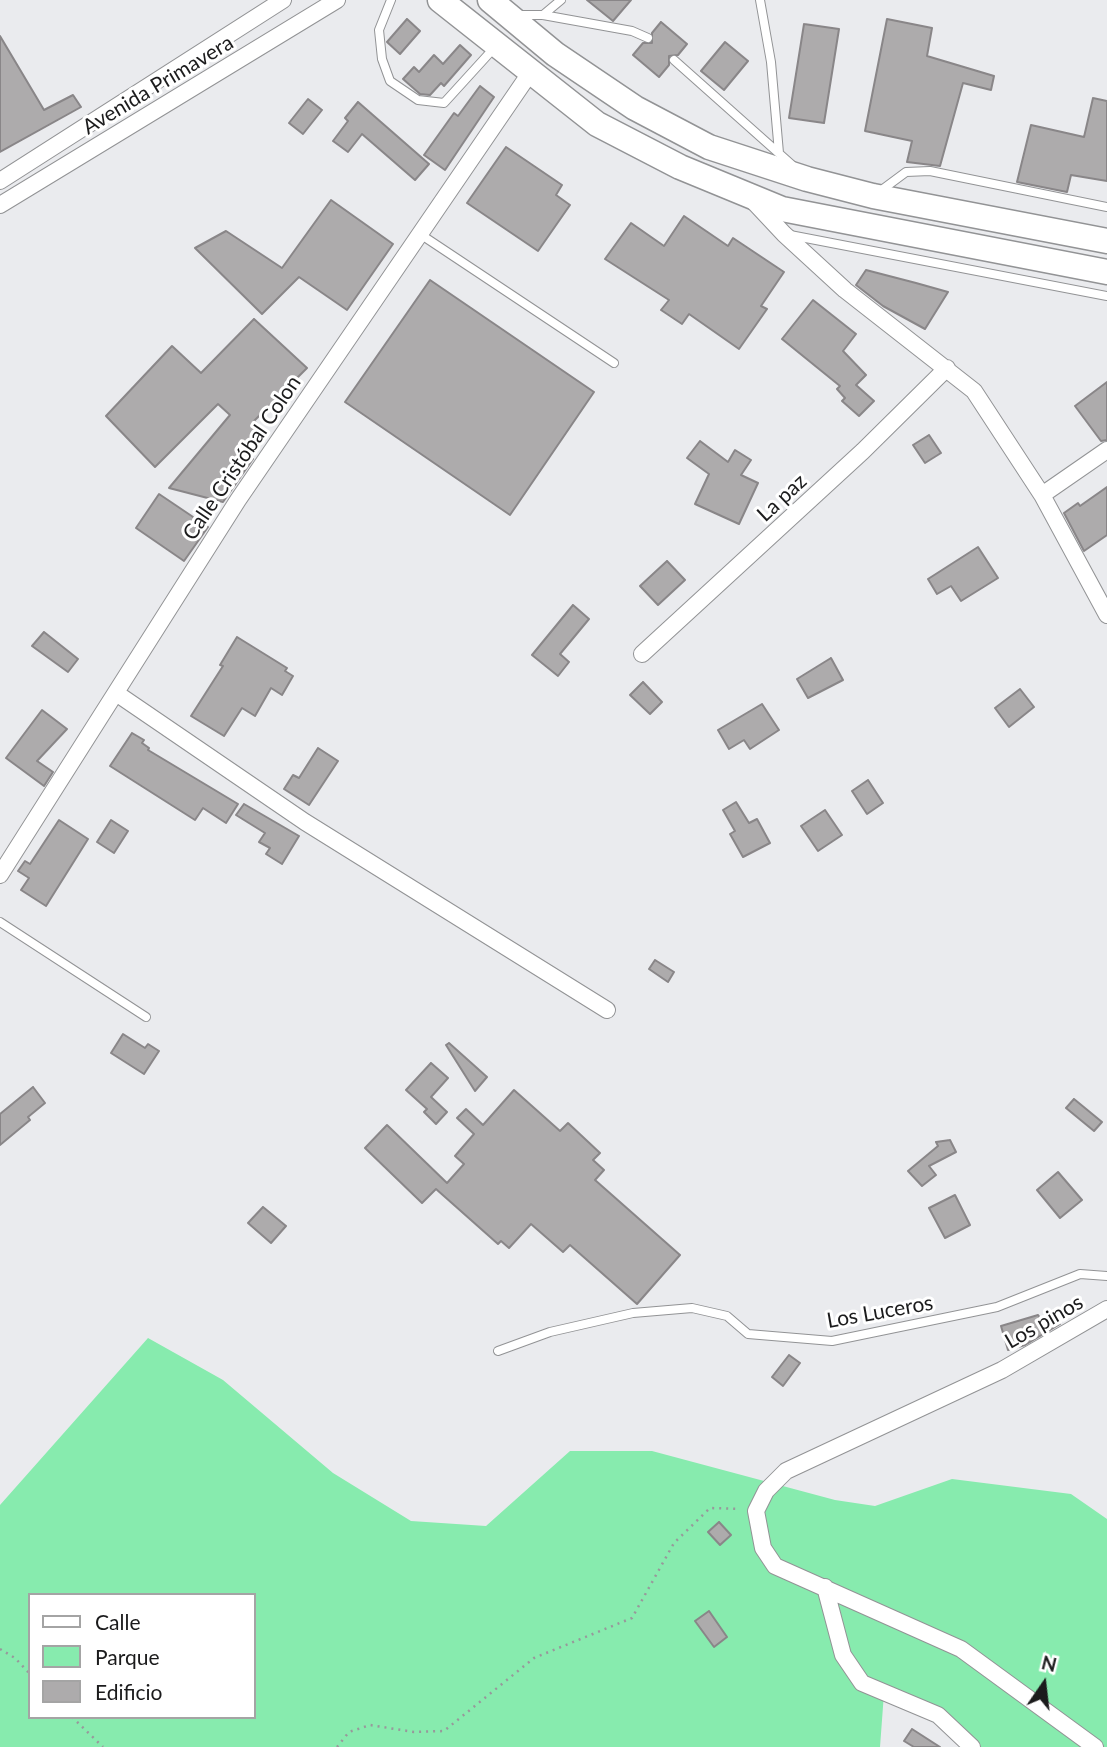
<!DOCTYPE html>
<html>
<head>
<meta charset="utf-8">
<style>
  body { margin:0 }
  #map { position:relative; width:1107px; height:1747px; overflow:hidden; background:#eaebee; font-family:Lato,sans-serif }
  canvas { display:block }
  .legend { position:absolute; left:28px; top:1593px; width:228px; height:126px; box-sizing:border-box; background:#fff; border:2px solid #a4a4a4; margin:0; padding:9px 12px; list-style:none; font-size:21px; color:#1b1b1c }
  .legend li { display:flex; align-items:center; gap:14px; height:35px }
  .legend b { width:35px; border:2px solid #a4a4a4 }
  .north { position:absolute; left:1009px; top:1649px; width:70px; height:70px; -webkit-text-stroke:5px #fff; paint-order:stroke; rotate:14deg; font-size:19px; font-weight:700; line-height:28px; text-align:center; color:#1b1b1c }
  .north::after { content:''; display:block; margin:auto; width:24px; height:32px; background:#1b1b1c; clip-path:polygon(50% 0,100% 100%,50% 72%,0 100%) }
</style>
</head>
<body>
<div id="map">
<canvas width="1107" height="1747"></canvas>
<ul class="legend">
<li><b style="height:9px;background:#fff"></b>Calle</li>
<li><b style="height:19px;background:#87ebae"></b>Parque</li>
<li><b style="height:19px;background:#adabac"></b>Edificio</li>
</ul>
<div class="north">N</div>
</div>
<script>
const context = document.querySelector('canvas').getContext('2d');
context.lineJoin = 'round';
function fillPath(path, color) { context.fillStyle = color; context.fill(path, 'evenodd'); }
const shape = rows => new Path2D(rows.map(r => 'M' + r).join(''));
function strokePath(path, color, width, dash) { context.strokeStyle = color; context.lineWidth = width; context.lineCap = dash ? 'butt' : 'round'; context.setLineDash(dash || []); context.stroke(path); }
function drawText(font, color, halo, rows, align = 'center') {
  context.font = font + ' Lato,sans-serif'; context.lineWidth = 6; context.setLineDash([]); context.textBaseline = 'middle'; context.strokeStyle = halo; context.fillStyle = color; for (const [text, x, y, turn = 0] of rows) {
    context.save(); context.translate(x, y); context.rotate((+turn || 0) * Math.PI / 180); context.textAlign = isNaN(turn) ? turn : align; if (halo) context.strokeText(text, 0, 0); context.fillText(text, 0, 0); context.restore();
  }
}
const green = shape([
  [148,1338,223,1380,333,1473,411,1521,486,1526,570,1451,652,1451,835,1500,875,1506,952,1479,1071,1494,1107,1519,1107,1747,975,1747,884,1693,880,1747,0,1747,0,1505],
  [30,1595,254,1595,254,1717,30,1717]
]);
const building = shape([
  [587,0,631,0,613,21,587,0],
  [407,19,420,31,400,54,387,42,407,19],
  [887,19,932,28,927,56,994,76,991,90,963,83,940,166,907,162,912,141,865,131,887,19],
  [661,22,687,44,678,55,669,56,669,65,659,77,633,55,643,43,652,43,652,33,661,22],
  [804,24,839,29,824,123,789,118,804,24],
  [0,36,44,110,73,95,81,107,0,152,0,36],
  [725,42,748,61,724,90,701,71,725,42],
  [460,45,471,55,444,86,441,83,430,95,420,94,403,79,414,67,419,72,434,55,443,64,460,45],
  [480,86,494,97,445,170,424,155,454,113,458,116,480,86],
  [1093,98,1107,101,1107,181,1071,175,1067,192,1017,182,1031,125,1084,137,1093,98],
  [308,99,322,110,303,134,289,123,308,99],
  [358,102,429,164,415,180,362,134,348,152,333,141,348,121,345,118,358,102],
  [506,147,562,185,556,195,570,205,538,251,467,203,506,147],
  [331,200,393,244,347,310,299,277,262,314,195,248,226,231,282,268,331,200],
  [684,216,728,246,733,238,784,272,761,306,767,309,739,349,689,314,682,324,661,310,669,300,605,259,631,223,664,246,684,216],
  [866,270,916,283,948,292,925,329,883,306,856,285,866,270],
  [430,280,594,392,510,515,345,402,430,280],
  [813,300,856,334,843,351,866,375,856,385,874,401,859,416,842,401,845,398,837,389,840,386,782,339,813,300],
  [254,319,307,368,254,421,268,433,248,456,253,459,223,502,169,488,230,415,218,404,155,467,106,416,172,346,201,373,254,319],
  [1107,382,1107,440,1101,441,1075,406,1107,382],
  [929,435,941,453,925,463,913,445,929,435],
  [700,441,728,462,735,450,751,460,741,475,758,483,739,524,695,504,709,474,687,458,700,441],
  [1107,487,1107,535,1084,551,1064,513,1078,503,1080,506,1107,487],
  [159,494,208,527,184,561,136,528,159,494],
  [978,547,998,578,961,601,951,586,937,594,928,579,978,547],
  [667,561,685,580,658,605,640,586,667,561],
  [573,605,589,619,560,654,569,662,558,676,532,655,573,605],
  [44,632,78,659,68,672,32,646,44,632],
  [237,637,287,668,285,671,293,676,282,695,271,688,255,716,242,708,224,736,191,716,223,666,220,665,237,637],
  [831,658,843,680,808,698,797,679,831,658],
  [643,682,662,702,650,714,630,695,643,682],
  [1020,689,1034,707,1009,727,995,708,1020,689],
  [762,704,779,730,750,749,744,740,729,749,718,730,762,704],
  [42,710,67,729,37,761,53,772,44,786,6,758,42,710],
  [132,733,144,740,142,743,149,748,148,750,238,804,226,823,203,808,195,820,110,766,132,733],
  [318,748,338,761,309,805,284,789,293,775,299,778,318,748],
  [868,780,883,803,867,814,852,791,868,780],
  [736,802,749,823,757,819,770,843,743,857,730,834,735,831,723,810,736,802],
  [244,804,299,836,282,864,266,854,270,848,259,842,265,833,236,815,244,804],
  [825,810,842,835,818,851,801,826,825,810],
  [59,820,88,839,46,906,21,890,29,878,18,871,25,861,30,864,59,820],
  [111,820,128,831,114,853,97,842,111,820],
  [655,960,674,972,668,982,649,969,655,960],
  [123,1034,145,1048,148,1044,159,1051,144,1074,111,1053,123,1034],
  [449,1043,487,1077,475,1091,446,1045,449,1043],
  [431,1063,448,1078,431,1097,447,1112,436,1124,424,1112,427,1109,406,1090,431,1063],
  [33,1087,45,1103,28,1117,30,1120,0,1145,0,1114,33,1087],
  [514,1090,560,1131,568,1123,600,1153,593,1160,604,1170,595,1180,680,1255,637,1304,570,1245,563,1252,531,1224,509,1248,501,1241,498,1244,436,1189,422,1203,365,1148,387,1125,447,1183,464,1164,455,1156,474,1134,457,1118,466,1109,483,1125,514,1090],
  [1074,1099,1102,1122,1094,1131,1066,1108,1074,1099],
  [950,1140,956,1152,929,1166,936,1175,922,1186,908,1171,938,1146,936,1142,950,1140],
  [1058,1172,1082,1200,1060,1218,1037,1190,1058,1172],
  [955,1195,970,1225,945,1238,929,1208,955,1195],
  [263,1207,286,1226,271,1243,248,1223,263,1207],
  [1038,1315,1044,1323,1059,1319,1060,1324,1025,1345,1008,1350,1001,1326,1038,1315],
  [789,1355,800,1363,783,1386,772,1377,789,1355],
  [719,1522,731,1535,720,1545,708,1532,719,1522],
  [709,1611,727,1637,714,1647,695,1621,709,1611],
  [912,1729,940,1747,914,1747,904,1741,912,1729]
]);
const path = shape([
  [0,1649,15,1658,30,1674],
  [72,1717,103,1747],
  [337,1747,349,1732,370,1725,414,1732,444,1731,534,1658,632,1618,674,1543,710,1508,740,1509]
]);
const lane = shape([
  [391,0,379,30,382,59,390,81,418,100,444,103,495,47],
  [760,0,771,62,779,153],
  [517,15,543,15,632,31,648,38],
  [543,15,561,0],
  [674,60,792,165],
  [879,192,906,172,930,171,1107,207],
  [420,234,614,363],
  [790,235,1107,296],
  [0,922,146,1017],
  [498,1351,550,1332,633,1313,692,1308,727,1316,748,1334,832,1341,997,1307,1080,1274,1107,1276]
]);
const street = shape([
  [0,181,283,0],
  [754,202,784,234,845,290,974,391,1042,495,1107,615],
  [0,205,337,0],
  [1042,495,1107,450],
  [642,654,863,451,947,368],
  [116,693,305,822,607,1010],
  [0,875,238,500,530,73],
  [825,1587,843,1655,862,1683,938,1715,972,1747],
  [1095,1747,961,1649,775,1566,763,1548,756,1511,766,1491,786,1471,1002,1370,1107,1309]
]);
const primary = shape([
  [440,0,597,124,680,167,782,209,1107,272],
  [490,0,555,54,635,108,709,147,807,179,873,196,1107,241]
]);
const streetNames = [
  ["Avenida Primavera",158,85,-31],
  ["Calle Cristóbal Colon",242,458,-56],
  ["La paz",782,498,-43],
  ["Los Luceros",880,1312,-10],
  ["Los pinos",1044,1322,-30]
];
fillPath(green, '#87ebae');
fillPath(building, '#adabac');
strokePath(building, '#898688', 2);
strokePath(lane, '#929395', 10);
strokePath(street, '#929395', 18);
strokePath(primary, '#929395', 27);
strokePath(path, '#98989b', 2.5, [2, 5]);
strokePath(lane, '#fff', 8);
strokePath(street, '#fff', 16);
strokePath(primary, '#fff', 24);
drawText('21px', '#1b1b1c', '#fff', streetNames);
</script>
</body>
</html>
